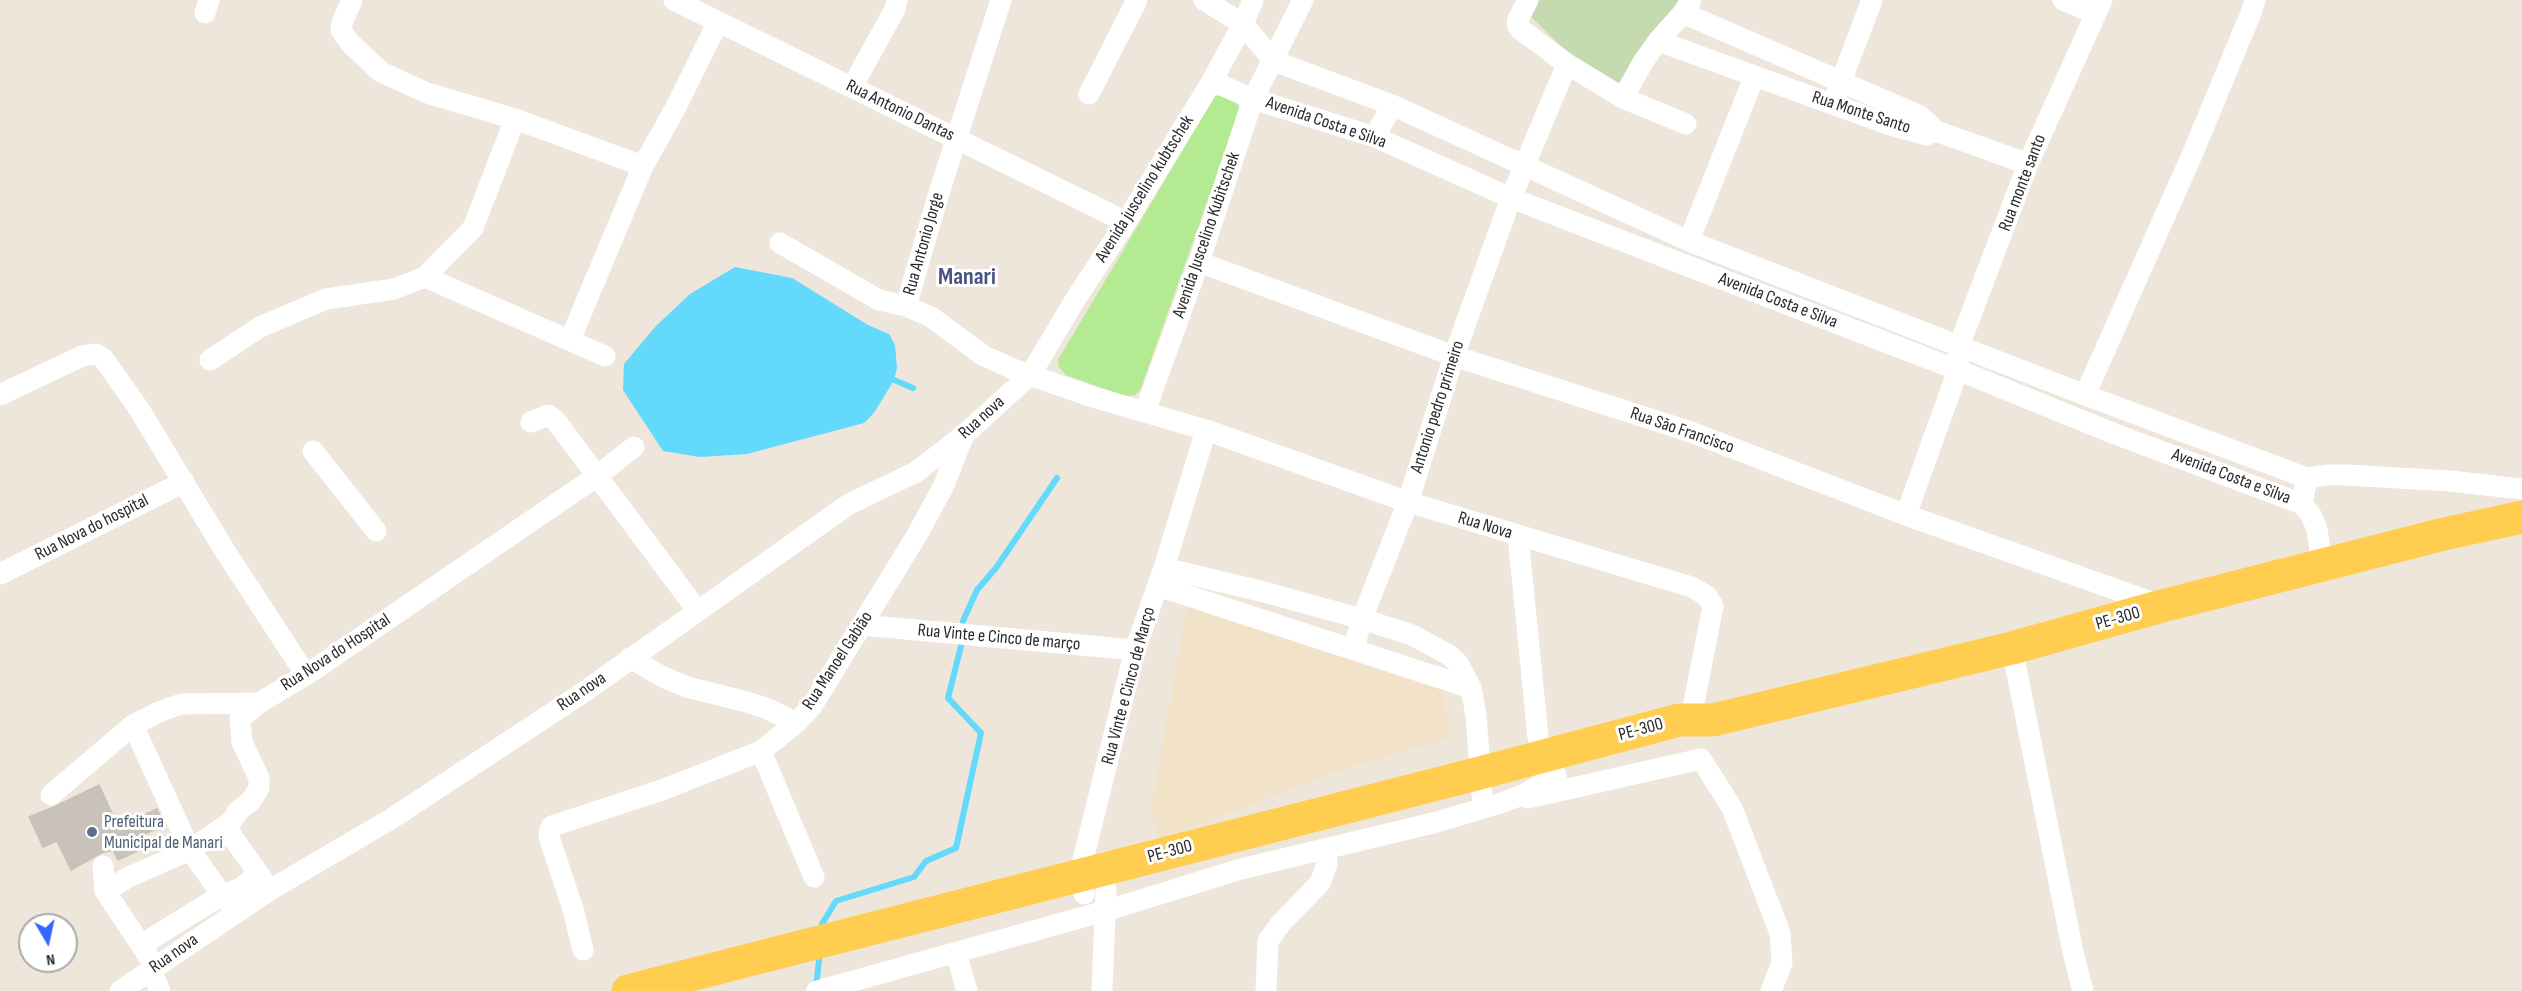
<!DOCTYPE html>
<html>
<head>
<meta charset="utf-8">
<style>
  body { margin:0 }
  #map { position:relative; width:2522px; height:991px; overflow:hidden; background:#eee5db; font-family:"Sofia Sans Condensed",sans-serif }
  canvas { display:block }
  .north { position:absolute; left:18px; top:913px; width:60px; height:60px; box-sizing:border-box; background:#fff; border:2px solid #aaa; border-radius:50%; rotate:171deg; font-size:16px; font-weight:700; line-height:24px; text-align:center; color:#2a2a2a }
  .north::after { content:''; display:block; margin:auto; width:21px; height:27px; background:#3765ff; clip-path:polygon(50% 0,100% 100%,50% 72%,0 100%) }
</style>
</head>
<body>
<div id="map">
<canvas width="2522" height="991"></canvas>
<div class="north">N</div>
</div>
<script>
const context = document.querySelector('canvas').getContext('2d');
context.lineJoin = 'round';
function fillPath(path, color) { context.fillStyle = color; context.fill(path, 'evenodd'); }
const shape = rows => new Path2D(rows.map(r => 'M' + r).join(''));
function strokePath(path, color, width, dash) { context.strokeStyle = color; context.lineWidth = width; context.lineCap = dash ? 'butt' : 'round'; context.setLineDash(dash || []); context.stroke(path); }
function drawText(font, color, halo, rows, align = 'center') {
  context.font = font + ' "Sofia Sans Condensed",sans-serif'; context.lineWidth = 6; context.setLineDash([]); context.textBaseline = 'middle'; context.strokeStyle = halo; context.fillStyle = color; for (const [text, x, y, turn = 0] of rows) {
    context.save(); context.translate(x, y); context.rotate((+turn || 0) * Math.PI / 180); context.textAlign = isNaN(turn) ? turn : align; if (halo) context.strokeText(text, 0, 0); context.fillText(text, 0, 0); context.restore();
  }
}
const education = shape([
  [1187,606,1442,688,1450,738,1355,765,1159,839,1151,809]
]);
const green = shape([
  [1215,96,1222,96,1236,102,1240,109,1141,388,1135,395,1125,396,1066,375,1059,367,1058,360]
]);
const cemetery = shape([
  [1535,0,1682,0,1619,85,1567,52,1529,15]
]);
const water = shape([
  [735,267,792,278,868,325,889,334,895,345,897,368,894,380,874,413,864,423,747,454,700,457,663,451,623,390,624,364,656,326,690,294]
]);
const stream = shape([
  [894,380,913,388],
  [963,621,977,590,996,568,1057,478],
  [822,930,822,924,836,901,914,877,926,861,956,848,981,733,948,698,961,646],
  [816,987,820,952]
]);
const building = shape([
  [99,785,116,822,126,818,130,822,157,809,164,825,132,840,137,851,118,860,113,850,101,853,71,870,57,841,43,847,29,817,54,807,99,785]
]);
const street = shape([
  [352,0,342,23,341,30,351,44,381,72,427,93,515,119,643,166],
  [674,0,1126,222],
  [1001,0,939,193,906,306,931,317,984,356,1018,371,1093,397,1206,430,1408,502,1692,587,1707,596,1713,606,1691,718],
  [1204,0,1243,24,1274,61],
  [1528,0,1518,19,1517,24,1520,29,1567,64,1623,98,1686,124],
  [2063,0,2095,14],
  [205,13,209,0],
  [1683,13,1920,116,1936,131,2028,164],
  [1658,41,1890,125,1926,135,1936,131],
  [1274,61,1392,105,1689,241,2085,395,2307,478],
  [1212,81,1253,99,1375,137,1511,198,1958,370,2115,434,2302,504],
  [852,87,895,9,897,0],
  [1089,94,1137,0],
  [1836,95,1872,0],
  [1623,98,1643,62,1658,41,1683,13,1691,0],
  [1375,137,1392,105],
  [1689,241,1754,77],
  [780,243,879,300,906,306],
  [1199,262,1454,356,1691,432,1906,515,2162,606],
  [425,277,605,356],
  [570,340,643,166,675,109,718,22],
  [210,360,260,327,326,299,394,289,425,277,473,228,515,119],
  [0,395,82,356,96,354,103,358,139,409,225,551,306,675],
  [2085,395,2192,155,2251,13,2255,0],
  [1145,411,1199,262,1253,99,1303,0],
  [531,422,548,415,556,421,697,610],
  [313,451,376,531],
  [1906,515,1958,370,1959,346,2028,164,2102,0],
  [1518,536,1540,757],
  [2322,566,2317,529,2311,515,2302,504,2307,478,2326,475,2346,475,2450,481,2522,489],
  [1164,568,1264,592,1362,619,1412,635,1449,655,1458,663,1471,688,1476,715,1482,796],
  [0,574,184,482],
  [1158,586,1471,688],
  [862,625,1135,650],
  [1354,648,1362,619,1408,502,1454,356,1511,198,1567,64],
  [2012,648,2073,952,2083,991],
  [630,658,663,677,687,687,747,702,768,709,796,723],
  [133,725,190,850,222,895,237,911],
  [761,751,814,877],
  [51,795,133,725,159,712,181,704,259,703],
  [1528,798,1701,759,1732,808,1780,933,1782,963,1771,991],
  [103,866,105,891,149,957],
  [270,890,229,832,231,822,238,811,251,801,259,788,259,778,242,742,240,719,259,703,306,675,597,476,634,447],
  [105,891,129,877,190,850,231,822],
  [1084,894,1079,876,1135,650,1164,568,1206,430],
  [141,945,222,895,241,888,258,874],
  [583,950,573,909,550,840,549,832,552,826,662,790,761,751,796,723,812,706,917,535,943,487,963,437],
  [956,953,967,991],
  [151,971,160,991],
  [120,991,270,890,391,819,581,694,849,504,916,472,965,434,1031,374,1075,300,1126,222,1212,81,1243,24,1253,0],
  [817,991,1105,911,1241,869,1433,823,1498,804,1525,794,1556,775],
  [1102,991,1106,889],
  [1266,991,1268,941,1281,923,1320,883,1327,864,1326,849]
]);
const primary = shape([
  [628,991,1480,773,1679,720,1713,720,2012,648,2162,606,2444,534,2522,517]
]);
const markers = [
  [92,832,6,"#5c6f8a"]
];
const streetNames = [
  ["Rua Antonio Dantas",900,111,26],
  ["Rua Monte Santo",1861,113,18],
  ["Avenida Costa e Silva",1326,123,19],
  ["Rua monte santo",2023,183,-69],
  ["Avenida juscelino kubtschek",1145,189,-58],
  ["Avenida Juscelino Kubitschek",1207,235,-71],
  ["Rua Antonio Jorge",924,244,-74],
  ["Avenida Costa e Silva",1778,301,21],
  ["Antonio pedro primeiro",1438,407,-72],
  ["Rua nova",982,418,-42],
  ["Rua São Francisco",1682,431,19],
  ["Avenida Costa e Silva",2231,477,21],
  ["Rua Nova",1485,526,17],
  ["Rua Nova do hospital",92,528,-27],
  ["PE-300",2118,619,-16],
  ["Rua Vinte e Cinco de março",999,638,5],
  ["Rua Nova do Hospital",336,653,-33],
  ["Rua Manoel Gabião",838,661,-57],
  ["Rua Vinte e Cinco de Março",1129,686,-75],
  ["Rua nova",582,692,-34],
  ["PE-300",1641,730,-15],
  ["PE-300",1170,852,-15],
  ["Rua nova",174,954,-35]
];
const serviceNames = [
  ["Prefeitura",104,822],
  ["Municipal de Manari",104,843]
];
const districtNames = [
  ["Manari",967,278]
];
fillPath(education, '#f1e2c8');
fillPath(green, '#b4ea92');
fillPath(cemetery, '#c6dab0');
fillPath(water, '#63d9fb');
strokePath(stream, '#63d9fb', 6);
fillPath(building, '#c9c2bb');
strokePath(building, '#c9c1b4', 1.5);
strokePath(street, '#fff', 21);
strokePath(primary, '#ffcd4f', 33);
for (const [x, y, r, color] of markers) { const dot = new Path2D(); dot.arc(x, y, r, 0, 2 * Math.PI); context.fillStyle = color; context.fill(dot); strokePath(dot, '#fff', 2); }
drawText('18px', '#2a2a2a', '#fff', streetNames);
drawText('18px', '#4e5e75', '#fff', serviceNames, 'left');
drawText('bold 24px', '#465380', '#fff', districtNames);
</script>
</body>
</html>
